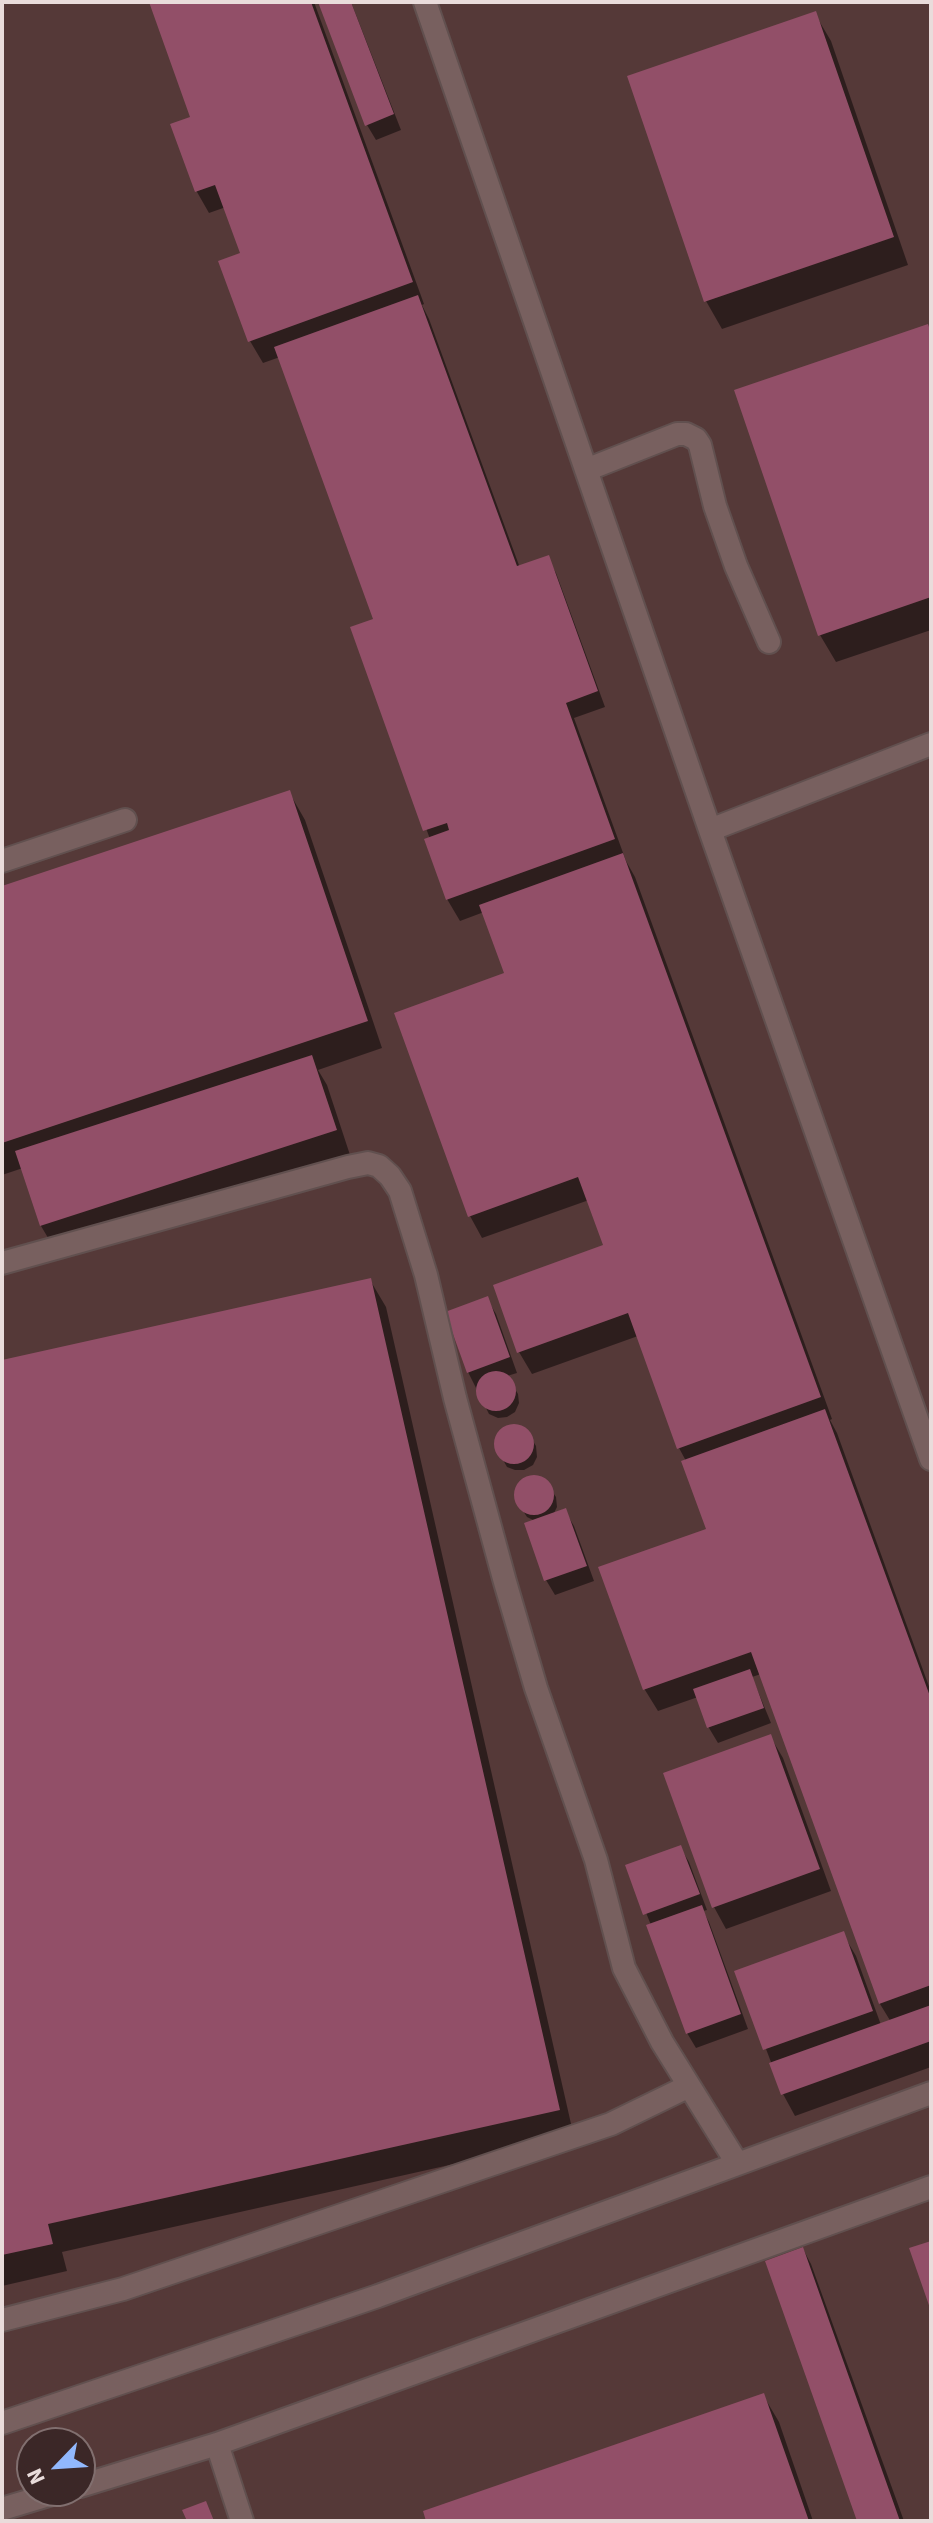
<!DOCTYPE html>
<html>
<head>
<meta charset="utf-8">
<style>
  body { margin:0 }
  #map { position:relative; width:933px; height:2523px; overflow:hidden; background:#463131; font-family:"Source Sans 3",sans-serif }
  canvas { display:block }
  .frame { position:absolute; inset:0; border:4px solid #e9dcdb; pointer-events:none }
  .north { position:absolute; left:16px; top:2427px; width:80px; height:80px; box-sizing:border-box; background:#3b2727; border:2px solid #816f6f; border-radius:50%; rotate:245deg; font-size:22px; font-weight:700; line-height:32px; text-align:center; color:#e9dcdb }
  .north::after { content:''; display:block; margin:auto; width:28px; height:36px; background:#91b8fd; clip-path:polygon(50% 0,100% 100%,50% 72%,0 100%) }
</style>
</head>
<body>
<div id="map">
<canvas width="933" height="2523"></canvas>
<div class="frame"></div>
<div class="north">N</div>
</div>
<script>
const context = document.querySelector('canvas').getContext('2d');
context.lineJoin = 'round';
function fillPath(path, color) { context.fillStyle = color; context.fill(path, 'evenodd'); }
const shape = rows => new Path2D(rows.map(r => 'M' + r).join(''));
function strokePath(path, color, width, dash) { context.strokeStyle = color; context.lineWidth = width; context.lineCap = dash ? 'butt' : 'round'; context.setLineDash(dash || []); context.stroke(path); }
const built = shape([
  [2,2,931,2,931,2521,2,2521],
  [32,2443,80,2443,80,2491,32,2491]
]);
const shadow = shape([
  [151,2,314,2,424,304,422,305,429,319,520,568,548,558,556,573,605,707,574,718,626,861,635,877,832,1419,830,1420,837,1433,931,1692,931,2067,795,2116,783,2094,737,1972,843,1934,856,1956,881,2025,891,2022,880,2004,761,1674,752,1677,771,1723,718,1743,709,1728,698,1697,658,1711,645,1690,600,1569,708,1530,686,1461,679,1448,638,1336,532,1374,519,1352,495,1287,606,1247,589,1200,482,1238,470,1216,507,975,484,912,460,921,447,899,430,839,352,628,375,620,280,357,263,363,250,341,221,262,242,254,226,207,209,213,197,192,173,125,193,118],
  [320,2,351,2,401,130,376,140,367,125],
  [815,14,831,41,908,265,722,329,706,301,629,77],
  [931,334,931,630,836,662,820,635],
  [289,792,305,820,382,1048,318,1070,327,1085,351,1158,57,1253,41,1226,23,1168,2,1175,2,888],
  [370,1280,386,1307,574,2137,62,2252,67,2271,2,2286,2,1362],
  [487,1299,496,1314,517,1373,507,1376,518,1394,519,1403,515,1412,507,1417,498,1418,489,1414,468,1372],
  [518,1426,526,1430,536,1446,537,1457,533,1465,524,1470,515,1470,507,1467,502,1458,497,1450,496,1440,500,1432,508,1427],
  [537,1476,545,1481,556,1497,557,1507,553,1515,565,1511,574,1526,594,1581,555,1595,546,1580,535,1521,527,1517,516,1500,516,1491,520,1482,528,1477],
  [770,1736,783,1758,831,1891,726,1929,714,1907],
  [680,1847,689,1862,707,1910,703,1911,709,1922,748,2029,696,2048,687,2033,651,1925,627,1866],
  [803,2249,811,2264,904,2521,860,2521],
  [763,2395,779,2422,813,2521,428,2521]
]);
const building = shape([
  [149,2,311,2,413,282,248,342,218,261,240,253,215,185,195,192,170,124,190,117],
  [318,2,351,2,394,114,365,126],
  [816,11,894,237,704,302,627,76],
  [418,295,517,566,549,555,598,691,566,703,615,839,446,900,424,839,449,830,447,823,423,831,350,627,373,619,274,347],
  [928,324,931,333,931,597,818,636,734,390],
  [290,790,368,1021,2,1143,2,886],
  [623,853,821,1397,677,1449,628,1313,517,1353,493,1285,603,1245,578,1177,468,1217,394,1013,504,973,479,905],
  [312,1055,337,1130,40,1226,15,1151],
  [371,1278,560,2110,48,2224,53,2244,2,2255,2,1360],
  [488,1296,510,1357,467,1373,445,1312],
  '476 1391a20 20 0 1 1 40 0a20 20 0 1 1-40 0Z',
  [825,1409,931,1699,931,1985,879,2004,751,1652,643,1690,598,1567,706,1529,681,1461],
  '494 1444a20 20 0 1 1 40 0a20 20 0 1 1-40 0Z',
  '514 1495a20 20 0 1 1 40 0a20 20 0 1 1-40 0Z',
  [566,1508,587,1566,544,1581,524,1523],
  [750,1669,764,1708,707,1728,693,1689],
  [771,1734,820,1869,712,1908,663,1773],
  [681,1845,700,1894,643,1915,625,1865],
  [702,1905,741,2014,686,2034,646,1925],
  [844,1931,873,2011,763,2050,734,1971],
  [931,2005,931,2041,781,2095,769,2063],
  [931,2241,931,2311,909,2248],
  [803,2247,838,2346,900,2521,857,2521,765,2261],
  [764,2393,809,2521,426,2521,423,2511],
  [206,2501,214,2521,187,2521,182,2510]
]);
const lane = shape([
  [425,2,710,830,931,1459],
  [586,470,677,434,686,434,696,439,700,445,715,506,736,566,769,642],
  [710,830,931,744],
  [2,861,125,820],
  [2,1263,348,1167,368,1163,379,1166,390,1176,400,1191,426,1275,455,1398,505,1582,536,1688,596,1860,624,1968,662,2042,737,2163],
  [2,2320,123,2289,611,2124,689,2086],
  [2,2423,378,2296,931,2093],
  [217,2444,242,2521],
  [80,2486,217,2444,931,2187],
  [2,2509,62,2491]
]);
fillPath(built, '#553938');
fillPath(shadow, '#0007');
fillPath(building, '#924f68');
strokePath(lane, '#61504f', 26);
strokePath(lane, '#78605f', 22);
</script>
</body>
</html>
